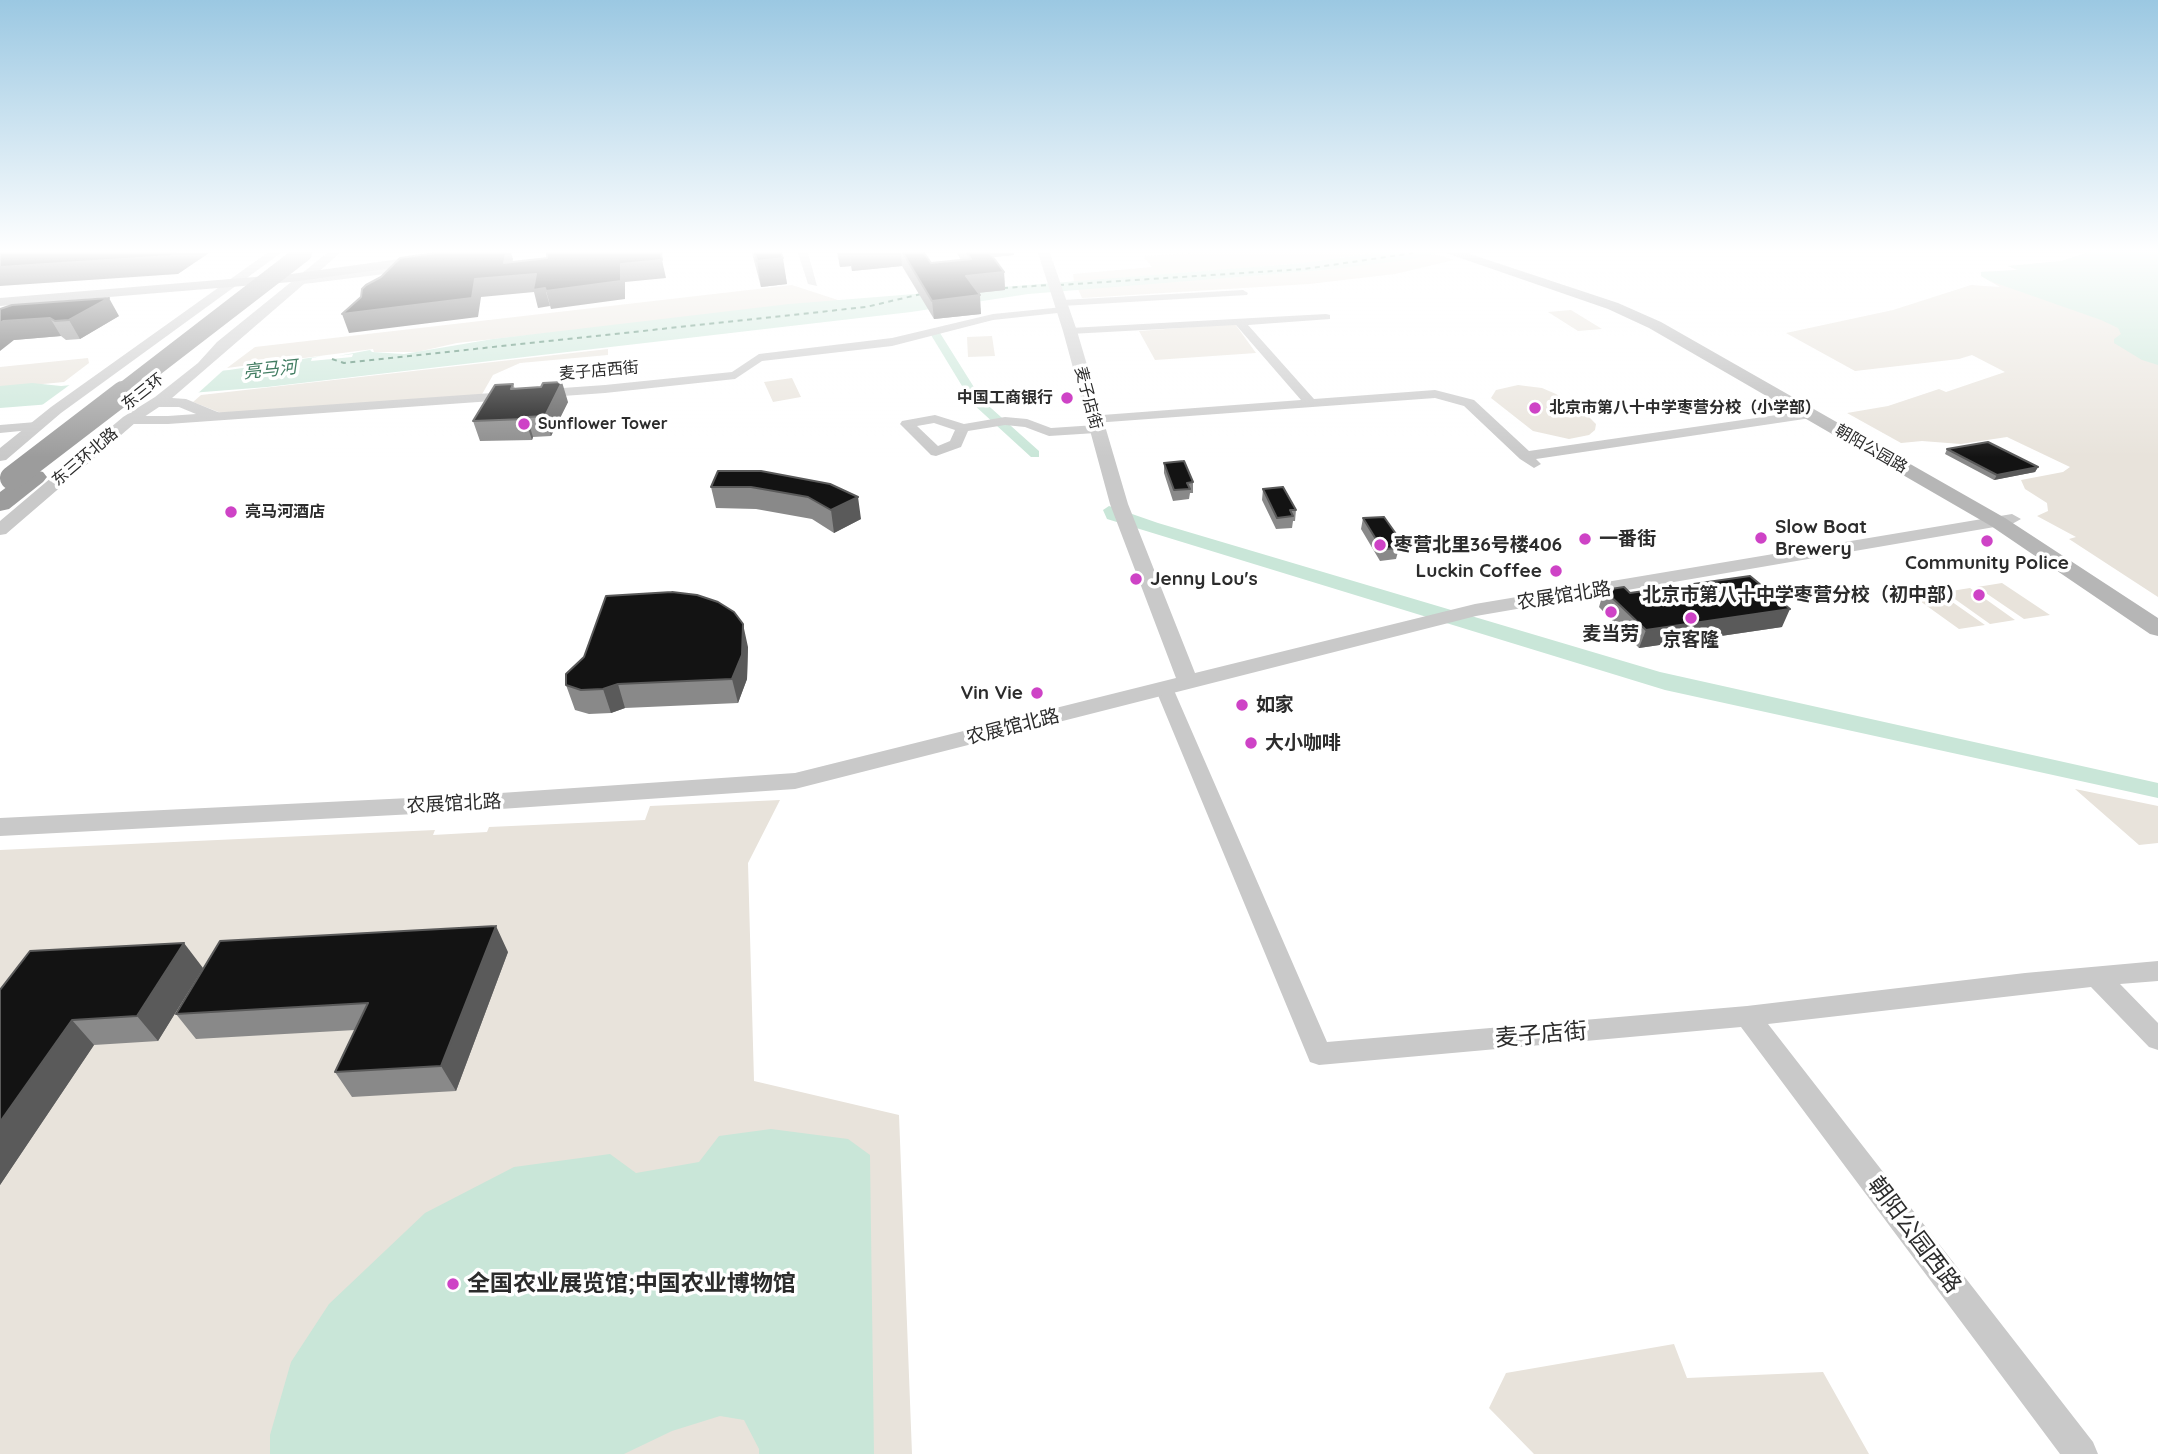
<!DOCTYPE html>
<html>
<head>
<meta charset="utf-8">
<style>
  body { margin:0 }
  canvas { display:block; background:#fff }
</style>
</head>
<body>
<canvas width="2158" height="1454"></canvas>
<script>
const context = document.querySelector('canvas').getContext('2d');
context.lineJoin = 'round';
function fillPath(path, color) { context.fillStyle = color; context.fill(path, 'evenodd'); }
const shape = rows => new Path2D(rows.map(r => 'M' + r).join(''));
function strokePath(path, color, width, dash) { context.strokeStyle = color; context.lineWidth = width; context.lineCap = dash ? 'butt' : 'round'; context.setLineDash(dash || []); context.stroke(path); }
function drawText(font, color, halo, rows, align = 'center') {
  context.font = font + ' Quicksand,"Noto Sans SC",sans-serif'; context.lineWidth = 7; context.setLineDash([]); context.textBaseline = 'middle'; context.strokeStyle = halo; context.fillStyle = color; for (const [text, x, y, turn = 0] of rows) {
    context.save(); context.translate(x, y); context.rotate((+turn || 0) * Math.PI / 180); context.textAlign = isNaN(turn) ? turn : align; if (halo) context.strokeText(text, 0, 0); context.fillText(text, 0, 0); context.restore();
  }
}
const green = shape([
  [1191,253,1373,253,1304,263,1074,282,1073,274,1152,267,1143,256],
  [2158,253,2158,597,2069,539,2076,537,2037,516,2048,511,2047,503,2025,489,2021,480,2063,472,2070,467,2007,437,1961,444,1922,441,1901,443,1847,413,1888,406,1939,389,1946,392,2005,372,1972,355,1959,359,1855,371,1786,333,1893,310,1971,285,2000,287,1981,276,1981,272,2018,270,2008,266],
  [1435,254,1454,260,1395,274,1309,284,1082,298,1078,289,1324,270],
  [792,285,841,301,457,343,417,352,374,352,373,349,227,368,255,347],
  [1571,310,1602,329,1578,331,1548,312],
  [1235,324,1256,353,1155,360,1139,331],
  [992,336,995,356,968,357,967,337],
  [608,349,608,355,520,363,493,375,481,396,221,413,193,402,201,395],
  [88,358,89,363,64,382,0,388,0,367],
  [792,378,801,397,773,402,764,382],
  [1518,385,1542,388,1556,394,1589,417,1596,424,1595,430,1589,435,1569,439,1533,431,1491,398,1496,390],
  [2002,583,2050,615,2024,619,1977,587],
  [1970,588,2015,620,1990,624,1945,592],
  [1938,592,1985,625,1959,629,1913,596],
  [2075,789,2158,806,2158,843,2139,845],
  [780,800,748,863,754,1081,899,1115,912,1454,0,1454,0,850,435,830,433,835,487,832,489,827,645,820,650,806],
  [1674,1344,1687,1378,1823,1372,1869,1454,1534,1454,1489,1408,1506,1373]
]);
const water = shape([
  [1373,253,1439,253,1407,260,1324,270,1028,294,911,312,267,387,0,408,0,386,32,383,61,386,229,370,322,356,312,358,311,361,352,357,353,354,338,356,370,350,372,352,404,354,493,339,789,304,1304,263],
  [2086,253,2158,253,2158,365,2142,360,2114,343,2114,339,2121,334,2118,328,2101,320,1990,281,1981,276,1981,272,2018,270,2008,266,2061,261],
  [1109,506,1158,523,1660,672,2158,783,2158,798,1665,690,1107,519,1103,510],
  [771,1129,848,1139,870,1155,874,1454,759,1454,759,1449,744,1420,720,1416,672,1431,624,1454,270,1454,270,1435,291,1362,329,1304,425,1213,514,1167,610,1154,636,1173,699,1162,719,1136]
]);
const pier = shape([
  [228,366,196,395,38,408,75,381]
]);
const canal = shape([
  [932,333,940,333,982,400,1039,451,1039,457,1031,457,973,404,931,335,932,333]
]);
const ferry = shape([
  [1059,285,1304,269,1413,253],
  [1003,288,1050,285],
  [332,359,344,363,866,307,921,294]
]);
const minor = shape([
  [798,253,808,253,817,286,808,284,798,253],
  [1243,290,1248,293,1247,295,1062,306,1056,303,1062,300,1243,290],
  [1063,307,1067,308,1067,312,993,320,892,346,762,361,735,379,605,393,168,424,129,424,122,420,129,416,168,416,605,385,732,372,759,354,892,338,993,314,1063,307],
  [1326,314,1330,315,1330,319,1248,325,1314,399,1435,390,1474,400,1529,451,1811,410,1818,414,1811,418,1536,459,1541,464,1534,468,1520,459,1464,406,1435,398,1094,423,1089,422,1089,416,1301,400,1236,325,1070,334,1064,331,1070,328,1326,314],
  [935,415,964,424,1005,417,1027,419,1051,428,1096,425,1103,429,1096,433,1049,436,1025,427,1005,425,968,431,961,447,936,456,931,455,900,424,902,421,935,415],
  [934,423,955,430,950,441,938,446,917,426,934,423],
  [36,422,43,426,41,429,0,433,0,425,36,422],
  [1164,682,1173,688,1327,1042,1747,1006,2025,973,2158,961,2158,981,2120,984,2158,1023,2158,1050,2149,1047,2091,987,1768,1024,2093,1442,2098,1454,2060,1454,1741,1027,1319,1065,1310,1062,1155,688,1164,682]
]);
const tertiary = shape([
  [267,253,281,253,61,413,6,460,0,461,0,448,51,407,267,253],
  [327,253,340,253,315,275,416,262,422,266,416,270,304,284,172,398,186,399,220,413,222,416,220,419,208,419,179,407,159,407,135,423,6,534,0,535,0,521,123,417,155,397,198,363,217,342,327,253],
  [1038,253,1050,253,1077,331,1128,504,1195,673,1475,604,2012,514,2021,519,2012,524,1476,616,795,789,471,811,0,836,0,818,471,795,795,773,1176,678,1110,504,1063,331,1038,253]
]);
const secondary = shape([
  [443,253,480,253,473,257,291,282,0,306,0,298,291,274,443,253],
  [1446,253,1467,253,1618,303,1661,322,2005,518,2158,618,2158,636,2150,634,1991,526,1649,328,1608,309,1446,253]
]);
const trunk = shape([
  [35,470,43,472,47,477,43,482,9,509,0,511,0,492,27,472,35,470]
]);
const trunkBridgeFar1 = shape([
  [120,394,303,253]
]);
const trunkBridge = shape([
  [12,478,123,393]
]);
const wall = shape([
  [752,253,781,253,787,284,761,287],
  [837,253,924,253,931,263,961,260,957,253,1014,253,1014,255,993,257,1004,272,1005,290,978,293,981,314,934,319,902,266,852,271,851,266,840,267],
  [0,309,119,316,80,339,66,340,61,336,14,340],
  [513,384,515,389,568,402,551,436,533,437,532,440,480,441,473,421],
  [1947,449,2038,467,2035,472,1994,480,1945,454],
  [1164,463,1193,482,1193,493,1190,493,1189,499,1173,501,1164,473],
  [761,471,861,519,834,533,812,519,756,509,716,508,711,487],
  [1263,489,1296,510,1295,521,1293,521,1292,528,1276,529,1262,500],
  [1363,518,1401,541,1396,559,1380,561,1361,529],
  [1604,590,1630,593,1782,627,1639,648,1599,607],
  [748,647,747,679,738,703,625,708,611,713,589,714,575,710,566,685],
  [508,952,456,1091,352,1097,335,1072,355,1030,196,1039,176,1014],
  [203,968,158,1041,94,1045,0,1185,0,990]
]);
const shadedWall = shape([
  [175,253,209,253,178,274,0,286,0,267],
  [506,253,511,253,513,259,510,276,536,274,545,288,550,306,538,308,534,292,481,297,478,317,349,333,342,314,475,279,504,263],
  [838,253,850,253,851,266,840,267],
  [850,253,901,253,902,266,852,271],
  [982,253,1014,253,1014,255,982,258],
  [783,258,787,284,761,287,757,261],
  [662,260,666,278,625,282,625,299,551,309,546,291,621,264],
  [1004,272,1005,290,967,294,966,276],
  [980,295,981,314,934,319,932,301],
  [109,298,119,316,80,339,69,320],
  [50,318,61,336,14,340,0,351,0,323,3,321],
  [562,382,568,402,551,436,545,416],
  [527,417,533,437,532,440,525,419],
  [2038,467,2035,472,1994,480,1997,475],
  [858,497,861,519,834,533,831,510],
  [1790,609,1782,627,1639,648,1646,630],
  [743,624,748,647,747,679,738,703,732,679],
  [618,684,625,708,611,713,603,689],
  [496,926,508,952,456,1091,441,1066],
  [184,943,203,968,158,1041,137,1016],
  [72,1020,94,1045,0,1185,0,1122]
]);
const building = shape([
  [0,253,175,253,170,256,0,267,0,253],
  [435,253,506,253,504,263,547,258,547,253,661,253,662,260,621,264,621,281,546,291,545,288,533,290,536,274,475,279,472,298,342,314,361,297,362,289,366,285,381,277,400,258,435,253],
  [755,253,781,253,783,258,757,261,755,253],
  [903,253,924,253,931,263,971,259,967,253,990,253,1004,272,966,276,980,295,932,301,903,253],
  [109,298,69,320,55,321,50,318,3,321,0,323,0,309,12,305,109,298],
  [562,382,545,416,527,417,525,419,473,421,495,385,513,384,511,389,541,387,543,383,562,382],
  [1988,442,2038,467,1997,475,1947,449,1988,442],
  [1184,461,1193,482,1187,483,1190,489,1174,490,1164,463,1184,461],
  [718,471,761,471,830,484,858,497,831,510,808,497,751,487,711,487,718,471],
  [1283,487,1296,510,1290,510,1293,516,1277,518,1263,489,1283,487],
  [1384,517,1401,541,1394,542,1399,548,1382,549,1363,518,1384,517],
  [1750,576,1790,609,1646,630,1604,590,1624,587,1630,593,1750,576],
  [672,592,697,595,718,602,734,612,743,624,742,655,732,679,618,684,603,689,581,690,566,685,566,674,584,657,606,596,672,592],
  [496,926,441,1066,335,1072,368,1003,176,1014,220,941,496,926],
  [184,943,137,1016,72,1020,0,1122,0,990,30,951,184,943]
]);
const markers = [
  [1067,398,7,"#ce43c6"],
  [1535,408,7,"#ce43c6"],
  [524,424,7,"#ce43c6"],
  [231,512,7,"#ce43c6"],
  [1761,538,7,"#ce43c6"],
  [1585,539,7,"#ce43c6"],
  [1987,541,7,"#ce43c6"],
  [1380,545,7,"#ce43c6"],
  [1556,571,7,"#ce43c6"],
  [1136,579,7,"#ce43c6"],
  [1979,595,7,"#ce43c6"],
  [1611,612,7,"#ce43c6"],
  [1691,618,7,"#ce43c6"],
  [1037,693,7,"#ce43c6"],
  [1242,705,7,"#ce43c6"],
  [1251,743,7,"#ce43c6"],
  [453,1284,7,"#ce43c6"]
];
const farStreetnames = [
  ["麦子店西街",599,371,-5],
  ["东三环",143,392,-38],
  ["麦子店街",1088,398,75],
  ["朝阳公园路",1871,449,30],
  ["东三环北路",85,457,-40]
];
const farPoinames = [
  ["中国工商银行",1053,398,"right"],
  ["北京市第八十中学枣营分校（小学部）",1549,408],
  ["Sunflower Tower",538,424],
  ["亮马河酒店",245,512]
];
const farWaternames = [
  ["亮马河",270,370,-6]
];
const poiNames = [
  ["Slow Boat",1775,527],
  ["Brewery",1775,549],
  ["一番街",1599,539],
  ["枣营北里36号楼406",1394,545],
  ["Community Police",1987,563,"center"],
  ["Luckin Coffee",1542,571,"right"],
  ["Jenny Lou's",1150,579],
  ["北京市第八十中学枣营分校（初中部）",1965,595,"right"],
  ["麦当劳",1611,634,"center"],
  ["京客隆",1691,640,"center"],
  ["Vin Vie",1023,693,"right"],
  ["如家",1256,705],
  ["大小咖啡",1265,743]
];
const streetNames = [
  ["农展馆北路",1564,596,-9],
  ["农展馆北路",1013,727,-14],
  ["农展馆北路",454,804,-3]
];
const nearStreetnames = [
  ["麦子店街",1541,1035,-5],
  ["朝阳公园西路",1914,1235,53]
];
const nearPoinames = [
  ["全国农业展览馆;中国农业博物馆",467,1284]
];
fillPath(green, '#e8e3db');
fillPath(water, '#c9e6d8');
fillPath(pier, '#fff');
fillPath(canal, '#c9e6d8');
strokePath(ferry, '#427d62', 2, [5, 4.5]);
fillPath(minor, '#c9c9c9');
fillPath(tertiary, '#c9c9c9');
fillPath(secondary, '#b6b6b6');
fillPath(trunk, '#9c9c9c');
strokePath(trunkBridgeFar1, '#9c9c9c', 18);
strokePath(trunkBridge, '#9c9c9c', 24);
fillPath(wall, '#898989');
fillPath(shadedWall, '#5a5a5a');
fillPath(building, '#131313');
strokePath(building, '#5a5a5a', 2);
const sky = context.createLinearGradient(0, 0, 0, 457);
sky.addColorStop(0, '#9bc8e2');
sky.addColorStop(0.55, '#fff');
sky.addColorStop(1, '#ffffff00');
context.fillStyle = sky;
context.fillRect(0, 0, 2158, 457);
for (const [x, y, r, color] of markers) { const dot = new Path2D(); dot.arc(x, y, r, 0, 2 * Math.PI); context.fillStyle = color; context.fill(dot); strokePath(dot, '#fff', 2.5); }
drawText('16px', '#2c2c2c', '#fff', farStreetnames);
drawText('bold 16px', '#2c2c2c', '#fff', farPoinames, 'left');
drawText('italic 18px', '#427d62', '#fff', farWaternames);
drawText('bold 19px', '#2c2c2c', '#fff', poiNames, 'left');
drawText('19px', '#2c2c2c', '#fff', streetNames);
drawText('23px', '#2c2c2c', '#fff', nearStreetnames);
drawText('bold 23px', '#2c2c2c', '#fff', nearPoinames, 'left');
</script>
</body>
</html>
